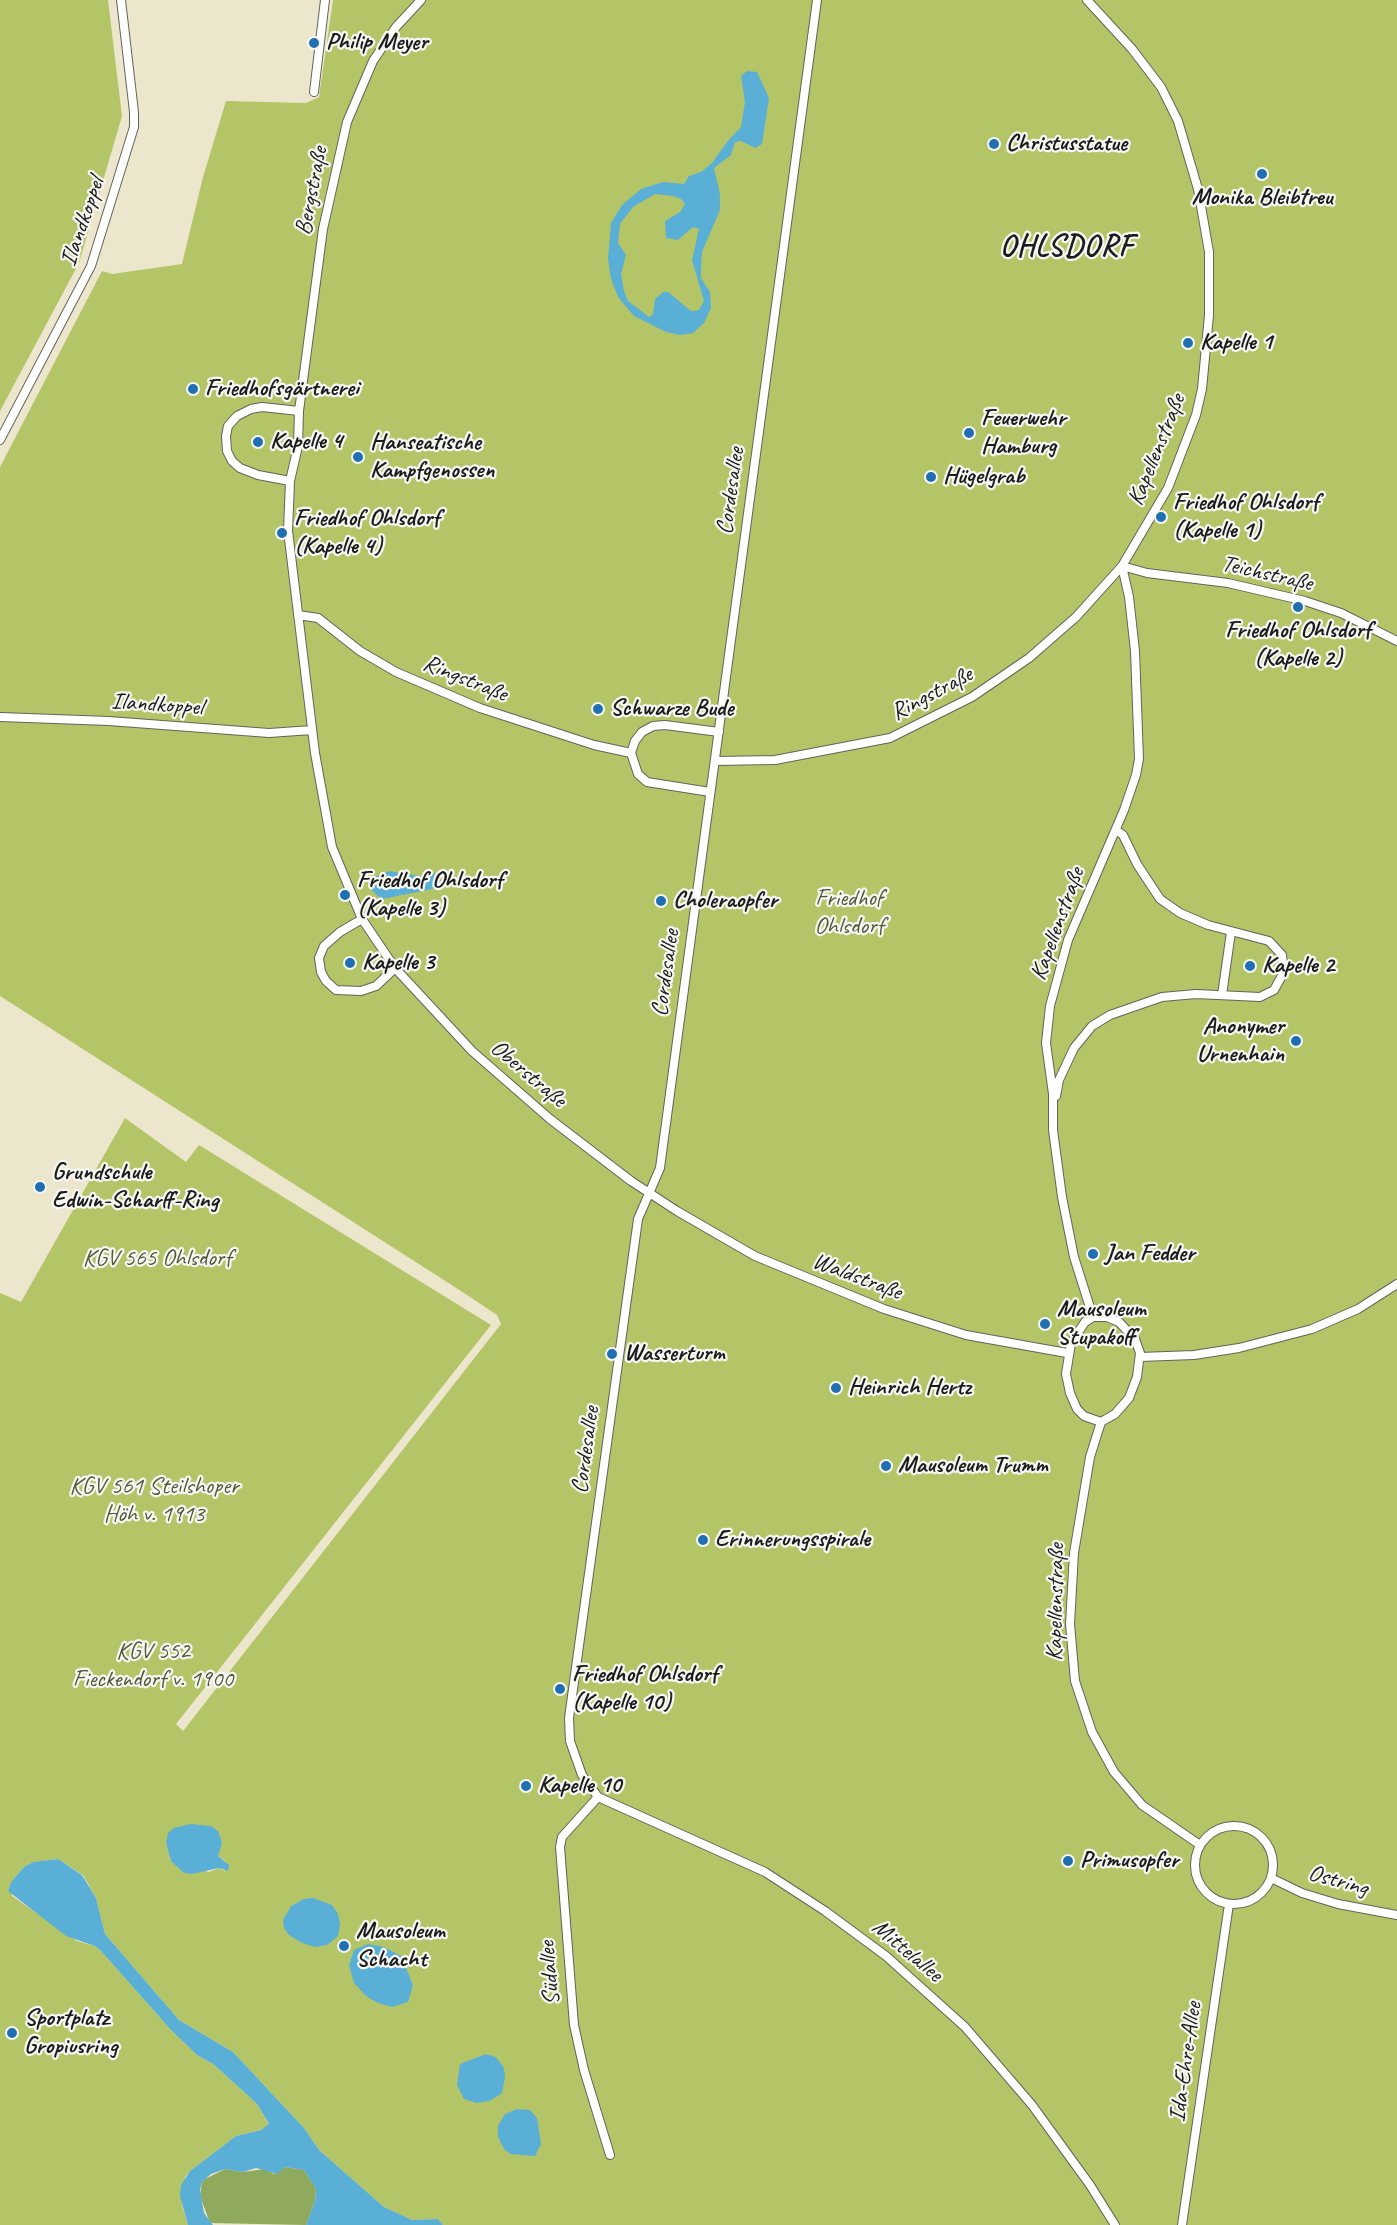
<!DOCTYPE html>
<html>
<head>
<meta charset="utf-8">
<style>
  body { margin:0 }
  canvas { display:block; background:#ebe6cc }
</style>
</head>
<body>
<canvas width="1397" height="2225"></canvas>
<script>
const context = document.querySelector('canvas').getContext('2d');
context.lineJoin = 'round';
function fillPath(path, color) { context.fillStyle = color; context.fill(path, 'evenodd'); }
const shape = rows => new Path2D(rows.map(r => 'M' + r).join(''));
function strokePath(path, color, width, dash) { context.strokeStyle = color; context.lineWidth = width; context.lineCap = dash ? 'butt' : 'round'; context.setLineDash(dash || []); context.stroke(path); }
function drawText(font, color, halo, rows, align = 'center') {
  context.font = font + ' Caveat,sans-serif'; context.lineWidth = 4.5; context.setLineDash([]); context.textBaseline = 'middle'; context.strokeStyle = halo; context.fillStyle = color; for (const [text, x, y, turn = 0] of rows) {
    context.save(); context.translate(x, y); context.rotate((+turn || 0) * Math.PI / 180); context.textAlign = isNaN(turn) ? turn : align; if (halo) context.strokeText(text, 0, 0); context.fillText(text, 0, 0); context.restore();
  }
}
const green = shape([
  [0,0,108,0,122,116,79,263,0,411],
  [333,0,1397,0,1397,2225,443,2225,438,2219,412,2220,384,2207,319,2150,304,2128,233,2052,179,2020,105,1934,96,1898,83,1875,58,1859,33,1862,24,1867,12,1881,12,1896,77,1941,95,1946,101,1951,171,2030,197,2055,213,2064,242,2090,257,2104,269,2125,261,2130,236,2136,190,2171,185,2177,182,2205,188,2225,0,2225,0,1293,21,1302,125,1118,186,1162,199,1145,491,1325,176,1724,183,1731,501,1324,497,1315,461,1291,0,996,0,467,102,271,112,274,182,264,203,177,226,101,306,103,319,97],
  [203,1826,211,1826,221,1843,218,1856,226,1862,225,1871,219,1868,209,1872,171,1861,166,1843]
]);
const forest = shape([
  [285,2167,304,2170,316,2189,315,2201,306,2225,210,2223,200,2196,202,2182,205,2179,225,2169,243,2172,265,2169,274,2174]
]);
const water = shape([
  [747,71,757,72,769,98,762,144,755,148,741,141,735,142,731,155,714,168,720,194,720,210,702,252,701,269,701,278,710,292,711,308,704,323,693,333,680,335,666,332,634,316,618,297,611,279,608,259,611,223,622,205,641,189,663,182,684,184,689,176,701,172,712,163,727,142,741,127,745,102,741,76],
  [655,194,673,196,681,199,685,204,680,212,665,221,666,238,678,240,693,227,699,229,692,260,704,301,699,310,691,311,668,292,663,292,655,299,653,314,649,317,628,301,624,291,621,274,626,255,618,243,620,224,633,207],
  [389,871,419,876,435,873,441,880,432,889,382,899,372,891,372,878],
  [190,1824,211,1826,218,1831,222,1843,218,1856,229,1865,228,1871,219,1868,192,1874,184,1873,171,1861,166,1843,168,1833,174,1828],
  [58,1859,82,1875,96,1898,105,1934,179,2020,233,2052,304,2128,319,2150,384,2207,412,2220,438,2219,443,2225,306,2225,315,2201,316,2189,304,2170,285,2167,277,2174,256,2168,243,2172,225,2169,211,2174,202,2182,200,2190,204,2213,213,2225,188,2225,180,2196,181,2185,190,2171,236,2136,261,2130,269,2124,257,2104,242,2090,213,2064,197,2055,171,2030,101,1951,95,1946,66,1936,8,1891,12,1881,24,1867,33,1862],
  [313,1898,332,1905,338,1914,340,1924,338,1936,327,1945,315,1947,302,1943,289,1935,284,1928,283,1920,291,1906,304,1899],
  [368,1944,384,1947,401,1956,413,1985,408,2002,392,2007,378,2003,366,1996,354,1983,349,1965,354,1950],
  [486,2054,496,2057,504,2068,505,2077,502,2093,490,2101,477,2103,464,2099,457,2085,460,2064],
  [517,2109,530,2110,537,2118,541,2144,535,2156,510,2154,504,2149,498,2137,498,2126,505,2114]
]);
const minor = shape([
  [421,0,396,27,373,61,347,122,323,229,299,411,298,446,290,481,288,531,315,753,332,847,362,919,395,968,472,1051,550,1119,631,1181,677,1211,755,1256,884,1309,966,1335,1067,1353],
  [817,0,660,1168,638,1219,569,1718,570,1741,582,1775,598,1797,765,1872,825,1911,886,1956,965,2027,1032,2105,1090,2185,1115,2225],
  [314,92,325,0],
  [0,440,91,266,134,127,134,112,121,0],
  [290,481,258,475,240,468,232,461,227,451,226,436,228,426,237,416,251,409,262,407,299,411],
  [1122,566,1147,573,1228,583,1305,601,1341,613,1397,641],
  [298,615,318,618,360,651,396,672,480,708,594,745,631,753],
  [0,717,109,721,269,733,312,730],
  [715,761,775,760,890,738,972,697,1029,658,1076,617,1122,566,1168,488,1196,415,1202,389,1209,315,1209,252,1198,189,1178,121,1161,87,1132,49,1087,0],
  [710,792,647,782,638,774,631,753,635,741,642,732,653,726,665,725,719,732],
  [362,919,340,932,324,946,319,958,321,972,326,981,336,990,361,991,376,986,395,968],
  [1222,995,1231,932],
  [1056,1096,1059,1080,1074,1048,1092,1026,1110,1015,1162,997,1196,994,1260,997,1274,990,1284,972,1282,955,1269,941,1208,925,1180,913,1160,899,1137,864,1123,835,1116,830],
  [1093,1317,1074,1257,1062,1197,1053,1130,1053,1094,1046,1043,1050,1006,1068,940,1124,810,1136,775,1139,759,1135,651,1129,597,1122,566],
  [1093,1317,1107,1317,1119,1322,1135,1339,1140,1353,1137,1377,1129,1398,1115,1414,1101,1422,1084,1416,1077,1409,1070,1393,1066,1374,1071,1343,1085,1322,1093,1317],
  [1140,1357,1194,1355,1239,1348,1312,1329,1358,1309,1397,1284],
  [1101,1422,1090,1457,1074,1553,1070,1624,1075,1681,1092,1732,1114,1772,1142,1805,1200,1845],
  [598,1797,562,1837,560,1847,574,2025,584,2070,610,2155],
  '1195 1865a39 39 0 1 1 78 0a39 39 0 1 1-78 0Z',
  [1271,1878,1302,1893,1338,1904,1397,1915],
  [1182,2225,1229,1904]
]);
const markers = [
  [314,43,6,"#1f6fb2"],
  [994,144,6,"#1f6fb2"],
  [1262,174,6,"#1f6fb2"],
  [1188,343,6,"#1f6fb2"],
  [193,389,6,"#1f6fb2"],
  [969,433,6,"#1f6fb2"],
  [258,442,6,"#1f6fb2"],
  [358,457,6,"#1f6fb2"],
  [931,477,6,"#1f6fb2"],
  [1161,517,6,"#1f6fb2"],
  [282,533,6,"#1f6fb2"],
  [1298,607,6,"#1f6fb2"],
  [598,709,6,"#1f6fb2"],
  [345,895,6,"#1f6fb2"],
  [661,901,6,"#1f6fb2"],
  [350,963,6,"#1f6fb2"],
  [1250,966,6,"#1f6fb2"],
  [1296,1041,6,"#1f6fb2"],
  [40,1187,6,"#1f6fb2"],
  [1093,1254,6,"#1f6fb2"],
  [1045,1324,6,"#1f6fb2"],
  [612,1354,6,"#1f6fb2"],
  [836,1388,6,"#1f6fb2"],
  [886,1466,6,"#1f6fb2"],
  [703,1540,6,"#1f6fb2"],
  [560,1689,6,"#1f6fb2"],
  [526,1786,6,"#1f6fb2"],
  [1068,1861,6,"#1f6fb2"],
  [344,1946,6,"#1f6fb2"],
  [12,2033,6,"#1f6fb2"]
];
const poiNames = [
  ["Philip Meyer",326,43],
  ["Christusstatue",1006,144],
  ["Monika Bleibtreu",1262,198,"center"],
  ["Kapelle 1",1200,343],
  ["Friedhofsgärtnerei",205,389],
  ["Feuerwehr",981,419],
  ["Hamburg",981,447],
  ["Kapelle 4",270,442],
  ["Hanseatische",370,443],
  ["Kampfgenossen",370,471],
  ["Hügelgrab",943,477],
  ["Friedhof Ohlsdorf",1173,503],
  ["(Kapelle 1)",1173,531],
  ["Friedhof Ohlsdorf",294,519],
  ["(Kapelle 4)",294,547],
  ["Friedhof Ohlsdorf",1298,631,"center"],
  ["(Kapelle 2)",1298,659,"center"],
  ["Schwarze Bude",610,709],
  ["Friedhof Ohlsdorf",357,881],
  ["(Kapelle 3)",357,909],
  ["Choleraopfer",673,901],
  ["Kapelle 3",362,963],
  ["Kapelle 2",1262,966],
  ["Anonymer",1284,1027,"right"],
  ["Urnenhain",1284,1055,"right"],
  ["Grundschule",52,1173],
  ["Edwin-Scharff-Ring",52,1201],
  ["Jan Fedder",1105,1254],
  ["Mausoleum",1057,1310],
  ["Stupakoff",1057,1338],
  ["Wasserturm",624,1354],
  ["Heinrich Hertz",848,1388],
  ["Mausoleum Trumm",898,1466],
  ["Erinnerungsspirale",715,1540],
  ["Friedhof Ohlsdorf",572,1675],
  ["(Kapelle 10)",572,1703],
  ["Kapelle 10",538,1786],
  ["Primusopfer",1080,1861],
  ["Mausoleum",356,1932],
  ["Schacht",356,1960],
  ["Sportplatz",24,2019],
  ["Gropiusring",24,2047]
];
const streetNames = [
  ["Bergstraße",312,191,-79],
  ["Ilandkoppel",83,222,-71],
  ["Kapellenstraße",1157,450,-68],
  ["Cordesallee",731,491,-82],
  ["Teichstraße",1267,574,13],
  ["Ringstraße",465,679,22],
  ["Ringstraße",932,694,-28],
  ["Ilandkoppel",157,705,4],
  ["Kapellenstraße",1058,924,-70],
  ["Cordesallee",666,973,-82],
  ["Oberstraße",528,1074,40],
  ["Waldstraße",857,1277,21],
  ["Cordesallee",586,1450,-82],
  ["Kapellenstraße",1056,1602,-89],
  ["Ostring",1338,1881,16],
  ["Mittelallee",907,1951,40],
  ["Südallee",550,1973,-95],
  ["Ida-Ehre-Allee",1186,2062,-82]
];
const parkNames = [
  ["Friedhof",849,899],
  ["Ohlsdorf",849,927],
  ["KGV 565 Ohlsdorf",157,1259],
  ["KGV 561 Steilshoper",154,1487],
  ["Höh v. 1913",154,1515],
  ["KGV 552",153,1652],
  ["Fieckendorf v. 1900",153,1680]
];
const districtNames = [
  ["OHLSDORF",1067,247]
];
fillPath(green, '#b4c568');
fillPath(forest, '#8faa5c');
fillPath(water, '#59afd5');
strokePath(minor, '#64635a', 10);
strokePath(minor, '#fff', 8);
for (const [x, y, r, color] of markers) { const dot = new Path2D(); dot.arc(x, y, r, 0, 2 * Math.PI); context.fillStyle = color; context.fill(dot); strokePath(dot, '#f6f6f2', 2); }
drawText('bold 24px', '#1c1c1c', '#f6f6f2', poiNames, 'left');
drawText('24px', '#1c1c1c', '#f6f6f2', streetNames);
drawText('24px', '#515737', '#f6f6f2', parkNames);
context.letterSpacing = '1.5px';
drawText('bold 30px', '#1c1c1c', '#f6f6f2', districtNames);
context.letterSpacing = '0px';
</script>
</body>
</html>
